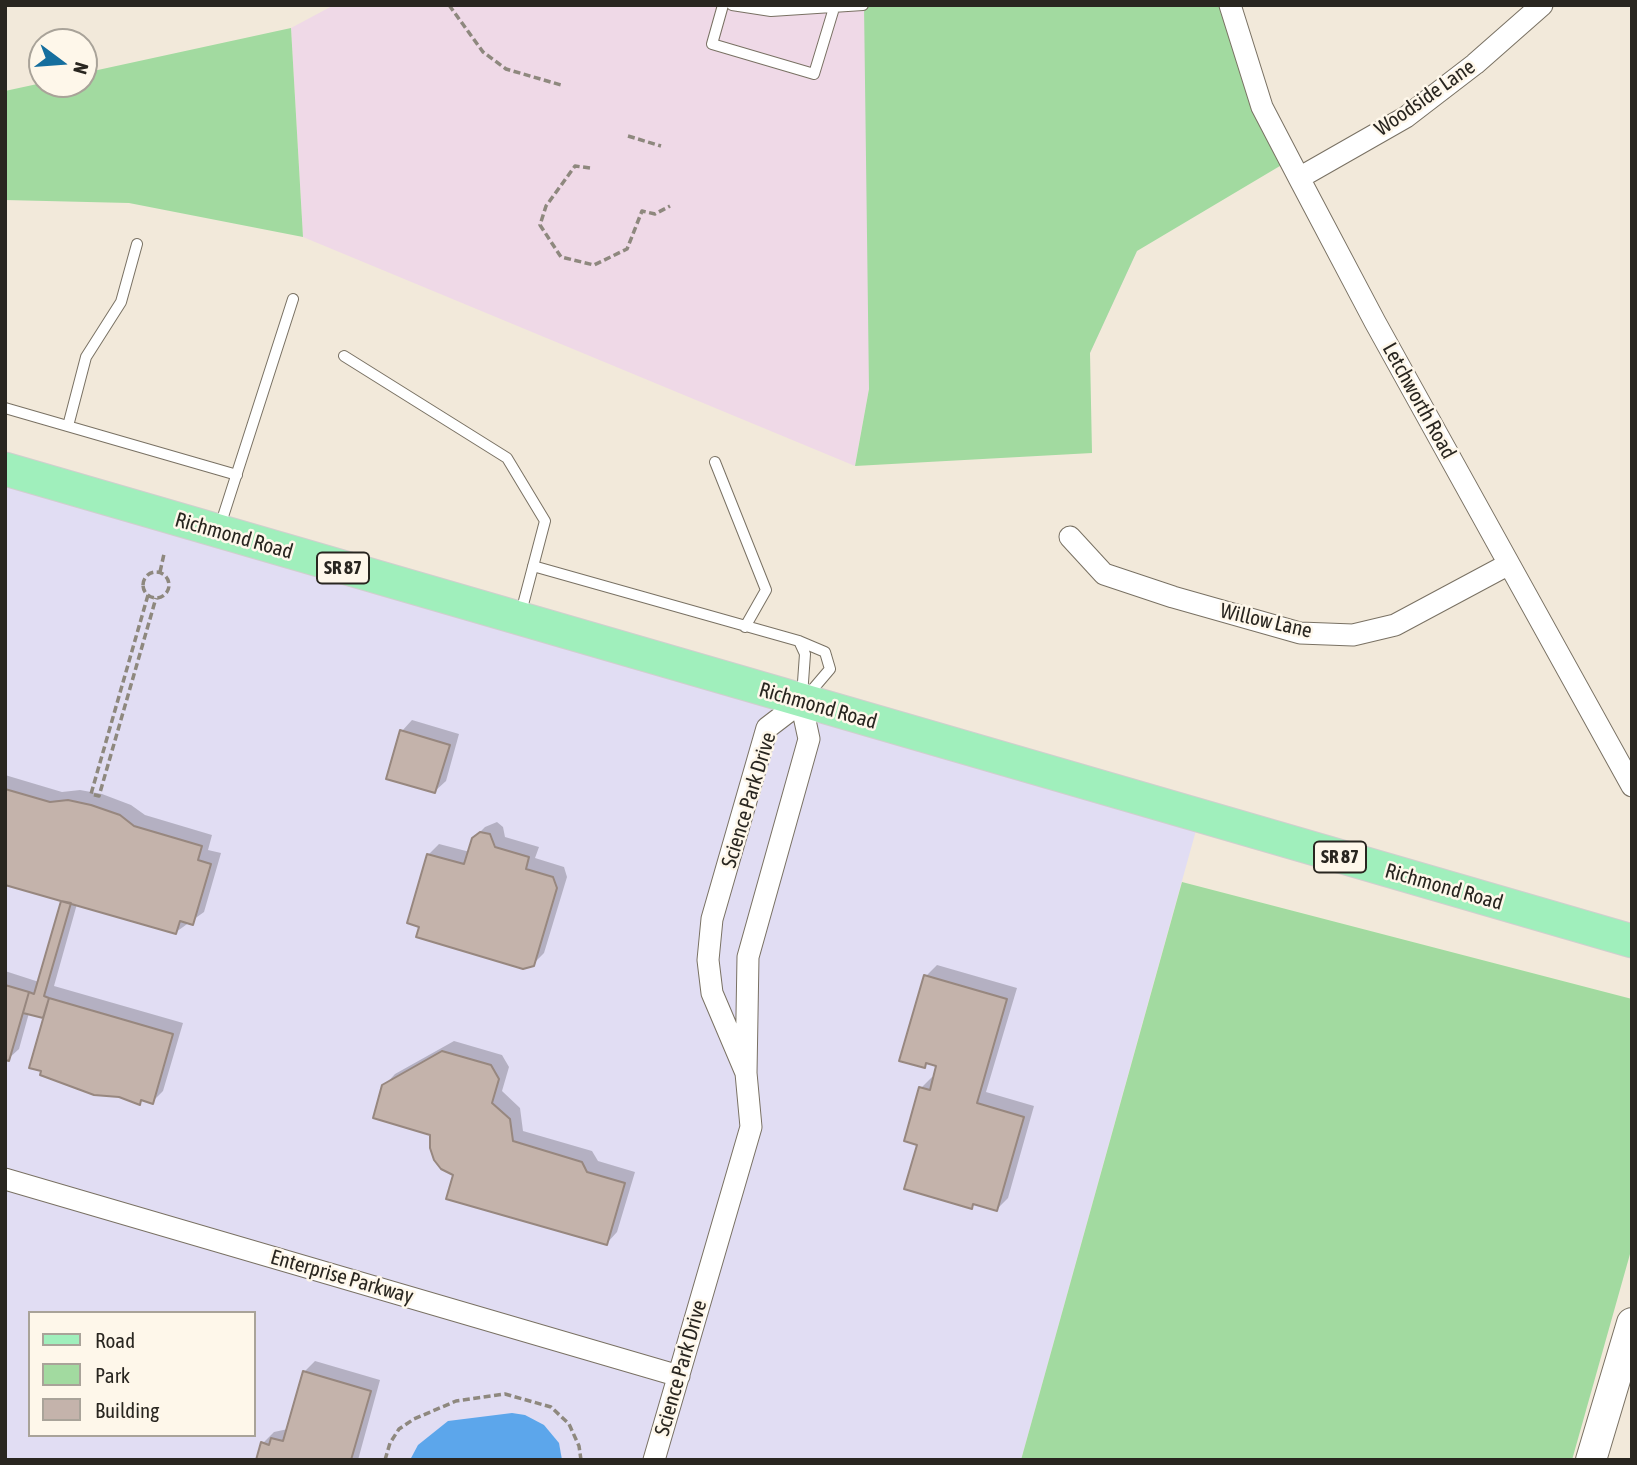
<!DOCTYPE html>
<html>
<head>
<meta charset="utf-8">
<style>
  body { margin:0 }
  #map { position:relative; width:1637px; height:1465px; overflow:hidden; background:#f2e9da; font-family:"Asap Condensed",sans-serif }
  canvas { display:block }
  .frame { position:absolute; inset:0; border:7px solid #292620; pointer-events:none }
  .legend { position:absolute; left:28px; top:1311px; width:228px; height:126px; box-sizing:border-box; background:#fef7ea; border:2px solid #a9a399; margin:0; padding:9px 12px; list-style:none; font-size:21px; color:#292620 }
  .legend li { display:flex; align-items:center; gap:14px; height:35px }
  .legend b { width:35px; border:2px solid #a9a399 }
  .north { position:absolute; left:28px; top:28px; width:70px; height:70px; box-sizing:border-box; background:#fef7ea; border:2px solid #a9a399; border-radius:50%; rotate:106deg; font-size:19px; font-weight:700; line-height:28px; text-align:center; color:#292620 }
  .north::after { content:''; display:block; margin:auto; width:24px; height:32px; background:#156e9e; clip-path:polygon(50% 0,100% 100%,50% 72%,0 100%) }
</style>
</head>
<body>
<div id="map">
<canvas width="1637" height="1465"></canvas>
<div class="frame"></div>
<ul class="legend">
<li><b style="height:9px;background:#a0efbc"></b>Road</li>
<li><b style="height:19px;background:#a2daa0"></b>Park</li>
<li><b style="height:19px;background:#c4b3ab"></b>Building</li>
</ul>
<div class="north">N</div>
</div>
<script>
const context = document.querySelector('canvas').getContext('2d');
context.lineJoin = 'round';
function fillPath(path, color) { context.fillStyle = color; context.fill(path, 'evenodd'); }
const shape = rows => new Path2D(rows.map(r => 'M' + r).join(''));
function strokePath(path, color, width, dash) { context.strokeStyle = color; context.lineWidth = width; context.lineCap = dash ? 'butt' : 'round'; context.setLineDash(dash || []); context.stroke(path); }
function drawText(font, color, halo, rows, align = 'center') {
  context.font = font + ' "Asap Condensed",sans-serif'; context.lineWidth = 5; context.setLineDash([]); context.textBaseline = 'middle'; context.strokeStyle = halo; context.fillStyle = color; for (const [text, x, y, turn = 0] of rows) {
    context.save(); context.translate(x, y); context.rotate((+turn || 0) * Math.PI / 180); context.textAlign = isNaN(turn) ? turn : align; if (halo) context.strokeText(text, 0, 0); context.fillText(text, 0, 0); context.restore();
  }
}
const commercial = shape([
  [5,469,1200,816,1021,1460,5,1460],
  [30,1313,254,1313,254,1435,30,1435]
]);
const education = shape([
  [334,5,1190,5,1232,184,1137,251,1090,353,869,389,855,466,303,237,291,28]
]);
const green = shape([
  [864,5,1230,5,1290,160,1137,251,1090,353,1092,453,855,466,869,389],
  [291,28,303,237,129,203,5,200,5,91,42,83,84,84,84,73],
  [1182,882,1632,999,1632,1247,1572,1460,1021,1460]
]);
const water = shape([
  [512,1413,525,1415,544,1425,559,1443,562,1460,410,1460,418,1445,448,1421]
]);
const shadow = shape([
  [412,720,459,734,446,781,435,791,402,731],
  [5,775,62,792,80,790,102,794,131,805,145,815,212,835,208,850,221,853,204,912,176,932,77,904,54,986,183,1023,163,1091,152,1102,143,1099,139,1103,45,1017,29,1013,19,1049,8,1059,5,1059,5,971,39,982,63,900,5,883],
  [497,822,503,827,505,837,539,847,535,858,564,867,567,877,544,953,533,964,428,855,439,844,470,852,474,838,485,827],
  [937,965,1017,988,986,1092,1034,1106,1008,1198,997,1209,976,1203,971,1207,919,1143,921,1088,932,1077,935,1078,939,1065,928,1062,924,1066,926,976],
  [454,1041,502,1055,509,1067,502,1091,520,1108,523,1131,592,1151,598,1161,635,1172,617,1232,607,1243,455,1174,432,1134,384,1086,395,1074],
  [315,1361,380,1380,358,1460,258,1460,263,1443,274,1432,288,1429,304,1372]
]);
const building = shape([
  [400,730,450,745,435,793,386,779,400,730],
  [5,789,50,802,68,800,91,805,120,815,134,826,202,846,198,860,211,864,193,925,180,921,176,934,5,885,5,789],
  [480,832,490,834,495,847,529,857,526,869,553,877,557,888,534,966,523,969,416,937,419,927,407,923,427,854,464,864,472,838,480,832],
  [61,901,71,903,44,996,49,998,43,1018,23,1013,29,992,34,994,61,901],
  [924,975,1007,999,977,1103,1024,1117,997,1211,973,1204,972,1209,904,1189,917,1145,904,1141,919,1087,930,1090,936,1066,926,1063,925,1068,899,1061,924,975],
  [5,985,29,992,9,1061,5,1060,5,985],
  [49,998,173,1034,153,1104,141,1100,140,1105,119,1097,94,1095,40,1075,41,1071,29,1068,49,998],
  [442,1051,491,1065,499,1079,492,1103,510,1119,513,1141,582,1162,587,1172,625,1183,607,1245,446,1199,453,1175,441,1169,434,1160,430,1148,430,1135,373,1118,382,1085,442,1051],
  [303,1371,371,1391,351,1460,256,1460,261,1442,269,1445,271,1438,283,1441,303,1371]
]);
const path = shape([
  [449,5,483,52,506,69,561,85],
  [628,136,661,146],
  [590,168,575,166,546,206,540,225,561,257,594,265,627,249,642,211,655,214,670,206],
  [160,572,164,554],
  '143 585a13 13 0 1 1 26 0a13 13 0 1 1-26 0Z',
  [148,595,91,794,99,796,156,598],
  [385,1460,390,1443,399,1429,414,1419,456,1401,505,1394,551,1407,569,1424,579,1446,581,1460]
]);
const lane = shape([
  [723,5,712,44,814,74,834,8],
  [732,5,771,11,863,5],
  [344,356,507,458,545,521,520,616],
  [5,408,237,475],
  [68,426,86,357,121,302,137,244],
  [715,462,766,590,745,627],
  [219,529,293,299],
  [533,566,799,641,825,652,830,669,807,696],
  [799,641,805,654,802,696]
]);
const street = shape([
  [1230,5,1262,107,1299,178,1375,322,1632,786],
  [1299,178,1406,117,1475,64,1542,5],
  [1070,537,1104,574,1173,597,1300,633,1353,635,1395,625,1509,564],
  [5,1179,679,1376],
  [654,1460,751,1127,746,1073,748,957,809,739,801,702,767,728,712,919,708,960,712,993,746,1073]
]);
const secondary = shape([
  [1591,1460,1632,1323]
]);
const primary = shape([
  [5,469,1632,941]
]);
const shields = [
  [343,568,52],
  [1340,857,52]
];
const shieldNames = [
  ["SR 87",343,568],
  ["SR 87",1340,857]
];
const streetNames = [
  ["Woodside Lane",1425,98,-35],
  ["Letchworth Road",1419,401,61],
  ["Richmond Road",234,536,16],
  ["Willow Lane",1266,621,13],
  ["Richmond Road",818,706,16],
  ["Science Park Drive",749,800,-73],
  ["Richmond Road",1444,887,16],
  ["Enterprise Parkway",342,1277,16],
  ["Science Park Drive",681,1368,-74]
];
fillPath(commercial, '#e1ddf3');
fillPath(education, '#efd9e7');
fillPath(green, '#a2daa0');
fillPath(water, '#5ca6eb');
fillPath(shadow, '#0003');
fillPath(building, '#c4b3ab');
strokePath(building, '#97877f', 2);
strokePath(lane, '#797163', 12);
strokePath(street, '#797163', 23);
strokePath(secondary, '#797163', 32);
strokePath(primary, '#d0cfce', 35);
strokePath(path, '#8e887e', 3.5, [7, 3.5]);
strokePath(lane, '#fff', 10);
strokePath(street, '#fff', 21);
strokePath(secondary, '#fff', 30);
strokePath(primary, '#a0efbc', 33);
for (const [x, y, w] of shields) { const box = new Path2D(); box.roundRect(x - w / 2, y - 15.5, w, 31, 5); context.fillStyle = '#fef7ea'; context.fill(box); strokePath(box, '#292620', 2); }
drawText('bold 19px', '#292620', null, shieldNames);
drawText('21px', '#292620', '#fef7ea', streetNames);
</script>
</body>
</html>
